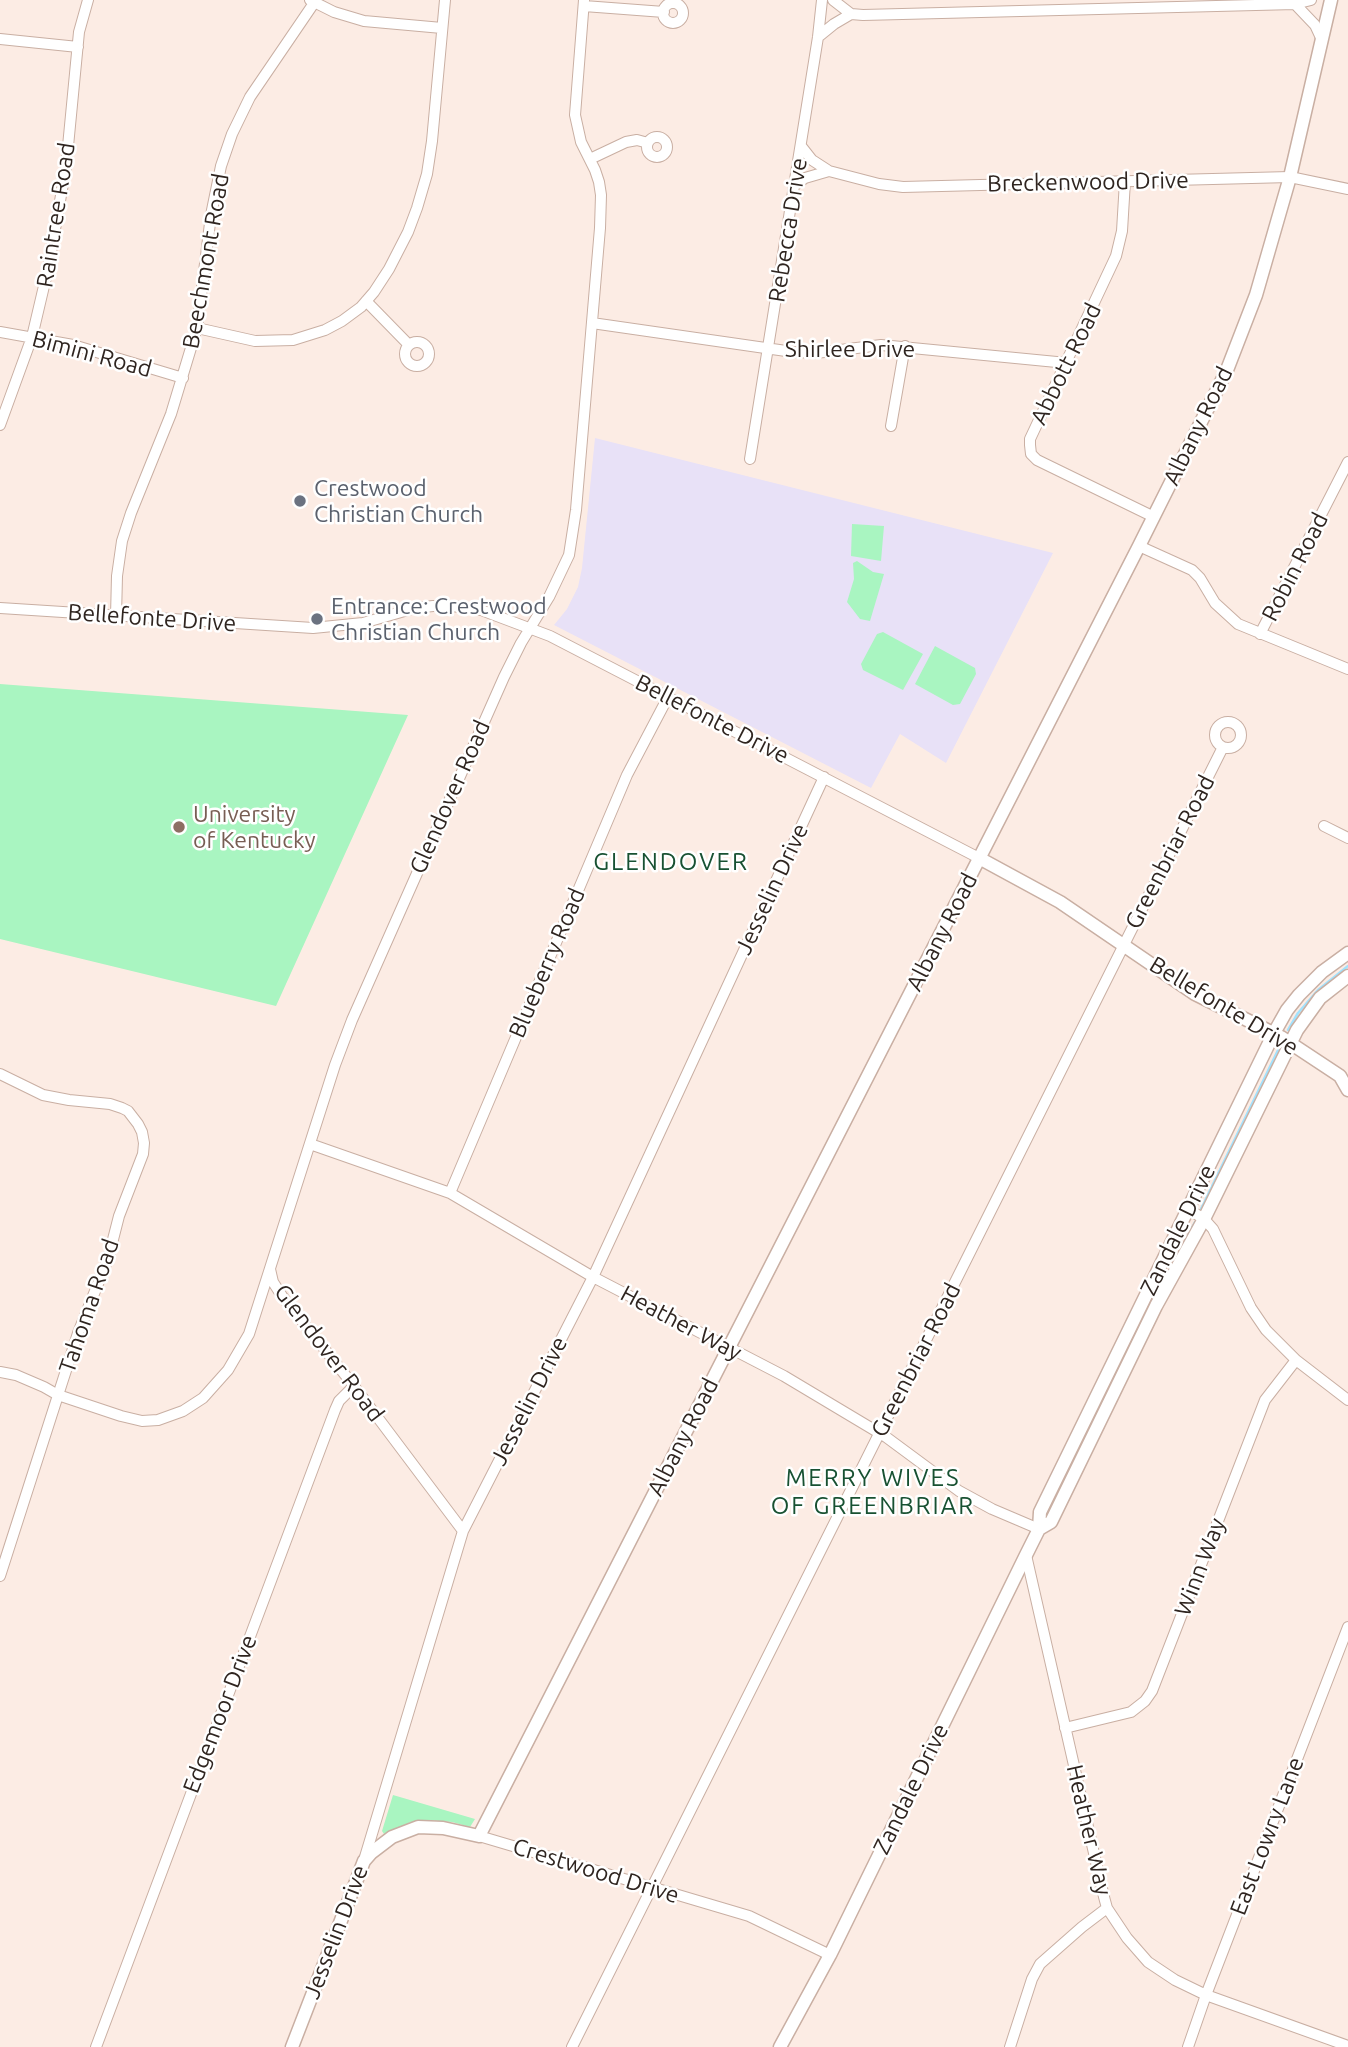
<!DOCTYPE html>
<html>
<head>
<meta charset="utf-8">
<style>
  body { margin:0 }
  canvas { display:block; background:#fcece4 }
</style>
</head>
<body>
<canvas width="1348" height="2047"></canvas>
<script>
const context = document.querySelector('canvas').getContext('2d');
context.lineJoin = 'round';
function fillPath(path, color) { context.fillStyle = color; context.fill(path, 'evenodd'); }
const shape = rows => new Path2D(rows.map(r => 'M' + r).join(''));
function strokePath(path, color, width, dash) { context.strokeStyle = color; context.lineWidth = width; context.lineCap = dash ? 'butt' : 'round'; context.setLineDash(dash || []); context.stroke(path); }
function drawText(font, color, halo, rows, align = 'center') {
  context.font = font + ' Ubuntu,sans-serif'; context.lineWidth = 5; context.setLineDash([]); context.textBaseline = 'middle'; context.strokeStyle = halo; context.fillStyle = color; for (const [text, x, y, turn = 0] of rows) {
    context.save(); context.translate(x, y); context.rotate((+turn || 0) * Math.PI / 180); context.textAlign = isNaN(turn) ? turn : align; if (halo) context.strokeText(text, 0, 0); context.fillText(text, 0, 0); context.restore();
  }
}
const education = shape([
  [595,438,1053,553,946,763,900,734,871,788,554,625,567,609,578,587,582,568]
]);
const green = shape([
  [852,524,884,526,881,561,851,556],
  [857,561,873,572,884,574,870,621,860,619,847,602,854,579,853,563],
  [883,632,923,654,903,690,863,670,861,664,877,634],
  [935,646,975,668,976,674,960,704,953,705,915,684],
  [0,684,408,715,276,1006,0,939],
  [393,1795,475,1819,470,1827,452,1822,428,1820,411,1822,384,1834,382,1831]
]);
const stream = shape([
  [1288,1030,1298,1013,1318,990,1348,966],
  [1201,1209,1280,1046],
  [1180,1251,1195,1222],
  [1046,1516,1087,1435]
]);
const minor = shape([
  [310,0,334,12,364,21,442,28],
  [833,0,851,14],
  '663 13a10 10 0 1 1 20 0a10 10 0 1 1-20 0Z',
  [1295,4,1315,25,1322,40],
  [584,6,664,12],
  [818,37,834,24,851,14,863,15,1295,4,1311,0],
  [0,39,78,47],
  '647 147a10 10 0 1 1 20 0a10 10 0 1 1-20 0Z',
  [801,146,812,160,829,171,879,184,903,187,1290,177,1348,189],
  [590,159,626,142,637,140,648,143],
  [1125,181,1122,231,1116,256,1030,439,1030,445,1031,454,1037,460,1154,517],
  [795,185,805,178,829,171],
  [366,301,409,345],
  [592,323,793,352,816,353,881,345,1067,363],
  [197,328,255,341,293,340,325,330,342,321,361,307,374,292,389,269,408,232,417,208,427,174,432,141,445,0],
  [0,332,73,345,183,378],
  '405 354a12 12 0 1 1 24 0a12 12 0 1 1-24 0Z',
  [0,425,32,337,48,269,66,167,79,32,88,0],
  [891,426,905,346],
  [750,459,818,37,822,0],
  [1139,546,1192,570,1200,578,1215,603,1238,624,1348,669],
  [0,608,313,628,363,623,415,608,433,606,452,606,481,610,550,636,979,858],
  [116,616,117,576,122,541,131,513,171,414,197,328,211,215,221,166,232,134,250,97,314,3],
  [1260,634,1348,462],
  '1215 735a13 13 0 1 1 26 0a13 13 0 1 1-26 0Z',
  [1324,826,1348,838],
  [0,1074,43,1095,69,1100,110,1104,122,1108,128,1111,138,1124,142,1132,144,1143,143,1154,119,1216,108,1259,78,1333,0,1576],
  [310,1144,450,1193,593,1277,784,1376,886,1437,959,1491,992,1509,1039,1529],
  [450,1193,627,775,668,697],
  [1188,1209,1204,1219,1213,1229,1251,1308,1266,1330,1296,1360,1348,1400],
  [270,1269,273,1282,282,1296,354,1386,463,1531],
  [0,1372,16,1375,44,1387,58,1395,121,1416,142,1421,158,1420,183,1411,203,1398,228,1370,249,1334,335,1065,352,1020,504,677,521,643,549,597,569,555,576,510,600,228,601,195,599,182,595,170,581,142,575,115,584,0],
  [1026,1555,1104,1897,1107,1908,1127,1938,1148,1962,1175,1980,1206,1995,1348,2046],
  [1065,1728,1131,1712,1145,1701,1152,1691,1265,1400,1296,1360],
  [479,1836,749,1916,830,1955],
  [365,1857,463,1531,593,1277,824,777],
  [96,2047,335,1410,339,1401,354,1386],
  [572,2047,1223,747],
  [1010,2047,1032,1979,1040,1964,1082,1927,1107,1908],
  [1188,2047,1206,1995,1348,1627]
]);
const tertiary = shape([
  [979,858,1060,902,1195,994,1281,1037,1340,1076,1348,1090],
  [1039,1529,1051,1522,1156,1306,1204,1219,1297,1030,1320,998,1348,976],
  [292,2047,364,1861,371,1853,392,1837,418,1827,443,1828,479,1836,1139,546,1227,370,1256,295,1290,177,1331,0],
  [780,2047,830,1955,1026,1555,1039,1529,1040,1512,1274,1033,1287,1010,1299,995,1322,972,1348,953]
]);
const markers = [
  [300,501,7,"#6b7280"],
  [317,619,7,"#6b7280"],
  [179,827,7,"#8d6e63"]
];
const streetNames = [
  ["Breckenwood Drive",1088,182,-1],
  ["Raintree Road",56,215,-81],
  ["Rebecca Drive",788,230,-81],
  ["Beechmont Road",206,261,-80],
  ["Shirlee Drive",850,349],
  ["Bimini Road",92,354,15],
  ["Abbott Road",1066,364,-64],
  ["Albany Road",1198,426,-64],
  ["Robin Road",1295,567,-63],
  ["Bellefonte Drive",152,618,4],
  ["Bellefonte Drive",712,719,27],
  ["Glendover Road",450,797,-66],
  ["Greenbriar Road",1170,852,-63],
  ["Jesselin Drive",772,889,-65],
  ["Albany Road",942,932,-63],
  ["Blueberry Road",547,963,-67],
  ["Bellefonte Drive",1224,1006,31],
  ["Zandale Drive",1178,1230,-64],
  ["Tahoma Road",89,1306,-71],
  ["Heather Way",681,1323,28],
  ["Glendover Road",329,1353,53],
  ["Greenbriar Road",916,1360,-63],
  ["Jesselin Drive",529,1401,-63],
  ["Albany Road",683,1437,-63],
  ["Winn Way",1200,1567,-69],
  ["Edgemoor Drive",220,1714,-69],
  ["Zandale Drive",911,1789,-64],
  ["Heather Way",1089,1830,77],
  ["East Lowry Lane",1267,1836,-69],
  ["Crestwood Drive",596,1871,17],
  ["Jesselin Drive",336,1932,-69]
];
const worshipNames = [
  ["Crestwood",314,488],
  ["Christian Church",314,514],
  ["Entrance: Crestwood",331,606],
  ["Christian Church",331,632]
];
const educationNames = [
  ["University",193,814],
  ["of Kentucky",193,840]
];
const neighbourhoodNames = [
  ["GLENDOVER",671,862],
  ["MERRY WIVES",873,1478],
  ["OF GREENBRIAR",873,1506]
];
fillPath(education, '#e8e1f7');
fillPath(green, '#a9f5c1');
strokePath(stream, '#a2e2fd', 2.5);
strokePath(minor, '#c9afa3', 12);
strokePath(tertiary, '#c9afa3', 15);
strokePath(minor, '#fff', 10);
strokePath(tertiary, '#fff', 12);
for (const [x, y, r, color] of markers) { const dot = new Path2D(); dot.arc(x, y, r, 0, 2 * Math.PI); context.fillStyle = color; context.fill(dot); strokePath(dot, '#fff', 2.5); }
drawText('23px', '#2f2520', '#fff', streetNames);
drawText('23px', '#5b616d', '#fff', worshipNames, 'left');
drawText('23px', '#785e54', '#fff', educationNames, 'left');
context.letterSpacing = '2px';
drawText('24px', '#185132', '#fff', neighbourhoodNames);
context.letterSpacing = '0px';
</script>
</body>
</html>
